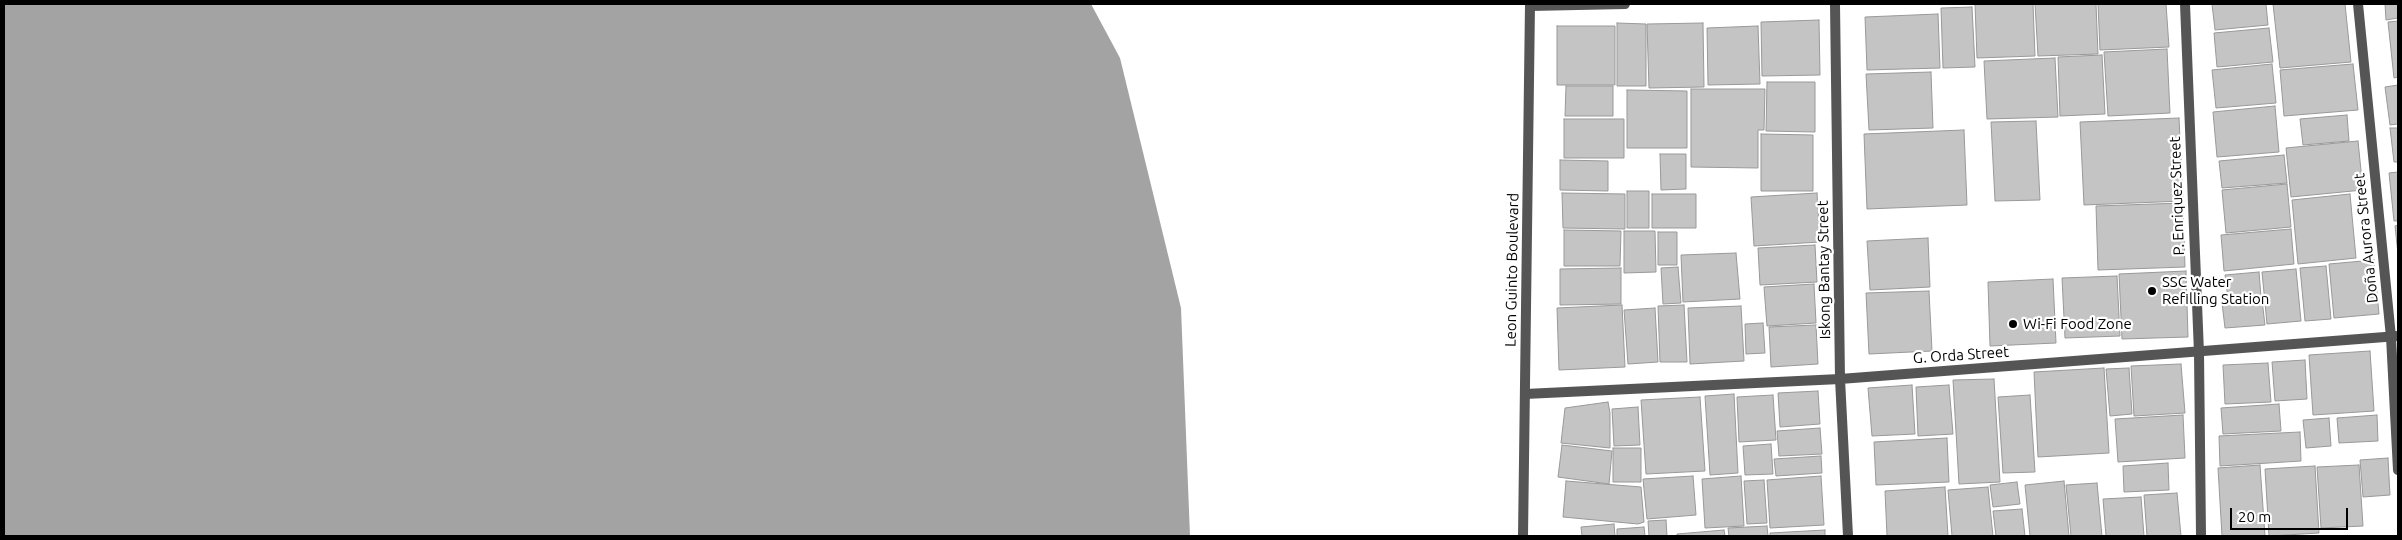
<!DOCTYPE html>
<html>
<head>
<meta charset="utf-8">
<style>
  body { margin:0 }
  #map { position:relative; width:2402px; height:540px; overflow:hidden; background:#fff; font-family:Ubuntu,sans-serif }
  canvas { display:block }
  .frame { position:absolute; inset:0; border:5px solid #000; pointer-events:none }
  .scale { position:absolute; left:2230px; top:508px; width:118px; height:22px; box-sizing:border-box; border:2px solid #000; border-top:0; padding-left:6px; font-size:15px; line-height:18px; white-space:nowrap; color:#000; -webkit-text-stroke:4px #fff; paint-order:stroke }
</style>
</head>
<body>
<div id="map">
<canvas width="2402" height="540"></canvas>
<div class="frame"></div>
<div class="scale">20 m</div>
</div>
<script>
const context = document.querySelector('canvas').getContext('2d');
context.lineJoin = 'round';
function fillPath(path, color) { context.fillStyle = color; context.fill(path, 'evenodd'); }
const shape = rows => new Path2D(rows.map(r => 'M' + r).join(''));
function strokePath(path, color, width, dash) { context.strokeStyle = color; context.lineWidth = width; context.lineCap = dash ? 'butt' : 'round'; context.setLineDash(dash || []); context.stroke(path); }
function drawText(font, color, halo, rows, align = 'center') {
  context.font = font + ' Ubuntu,sans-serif'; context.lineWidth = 4.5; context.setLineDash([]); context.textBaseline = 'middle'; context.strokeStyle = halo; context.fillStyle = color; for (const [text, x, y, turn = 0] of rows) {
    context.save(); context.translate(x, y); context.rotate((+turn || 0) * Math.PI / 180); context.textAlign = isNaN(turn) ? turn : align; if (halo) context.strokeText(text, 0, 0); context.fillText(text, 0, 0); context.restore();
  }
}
const water = shape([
  [4,4,1091,4,1120,58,1181,308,1190,536,4,536]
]);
const building = shape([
  [1975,4,2033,4,2035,56,1977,58,1975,4],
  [2035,4,2096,4,2098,54,2038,56,2035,4],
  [2098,4,2166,4,2169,47,2100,50,2098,4],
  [2212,4,2266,4,2268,25,2215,30,2212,4],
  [2273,4,2345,4,2351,62,2280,68,2273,4],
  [2385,4,2398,4,2398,18,2386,20,2385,4],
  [1972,7,1975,67,1943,68,1941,8,1972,7],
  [1938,14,1940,68,1867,70,1865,17,1938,14],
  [1819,20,1820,75,1762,76,1761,22,1819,20],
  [2398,21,2398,77,2394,78,2388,22,2398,21],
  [1617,23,1646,24,1646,86,1617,86,1617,23],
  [1703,23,1704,87,1649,88,1647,24,1703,23],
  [1557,26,1615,26,1615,85,1557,85,1557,26],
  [1758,26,1760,84,1708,85,1707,28,1758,26],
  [2269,28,2273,62,2217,67,2214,33,2269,28],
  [2167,49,2170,113,2108,116,2104,52,2167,49],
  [2102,55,2105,114,2060,116,2058,57,2102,55],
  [2055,58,2058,117,1987,119,1984,61,2055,58],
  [2272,64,2276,103,2216,108,2212,70,2272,64],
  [2353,64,2358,110,2284,116,2280,70,2353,64],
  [1931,72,1933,128,1869,130,1866,74,1931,72],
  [1767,82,1815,82,1815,132,1766,131,1767,82],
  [2398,85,2398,124,2390,125,2385,87,2398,85],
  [1566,86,1613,86,1613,116,1565,116,1566,86],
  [1691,89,1765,89,1764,130,1758,130,1758,168,1691,167,1691,89],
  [1627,90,1687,91,1687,148,1627,148,1627,90],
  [2275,106,2279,152,2217,157,2213,112,2275,106],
  [2347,115,2349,141,2303,145,2300,119,2347,115],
  [2179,118,2183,201,2084,205,2080,122,2179,118],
  [1564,119,1624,119,1624,158,1564,158,1564,119],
  [2036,121,2040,200,1995,201,1991,122,2036,121],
  [2390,128,2398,128,2398,162,2394,162,2390,128],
  [1964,130,1967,205,1867,209,1864,134,1964,130],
  [1761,134,1813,135,1813,191,1761,191,1761,134],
  [2358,141,2363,190,2291,197,2286,148,2358,141],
  [1660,154,1686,154,1686,189,1661,190,1660,154],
  [2284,155,2287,183,2222,188,2219,161,2284,155],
  [1560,160,1608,161,1608,191,1560,190,1560,160],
  [2398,172,2398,221,2394,221,2389,173,2398,172],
  [2287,184,2291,227,2226,233,2222,190,2287,184],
  [1627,191,1649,191,1649,228,1627,228,1627,191],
  [1562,193,1625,194,1625,229,1563,228,1562,193],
  [1817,193,1820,242,1754,246,1751,197,1817,193],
  [1652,194,1696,194,1696,228,1652,228,1652,194],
  [2350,194,2356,258,2298,264,2292,200,2350,194],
  [2183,203,2185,267,2098,270,2096,206,2183,203],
  [2398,225,2398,254,2395,226,2398,225],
  [2291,229,2294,264,2224,271,2221,235,2291,229],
  [1564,230,1621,231,1620,266,1564,266,1564,230],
  [1624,231,1655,231,1656,272,1624,273,1624,231],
  [1658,232,1677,232,1677,265,1658,265,1658,232],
  [1928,238,1930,287,1870,290,1867,241,1928,238],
  [1815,245,1817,282,1760,285,1758,248,1815,245],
  [1736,253,1740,299,1683,302,1681,255,1736,253],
  [2374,260,2379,314,2334,318,2329,264,2374,260],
  [2326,266,2331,319,2305,321,2300,268,2326,266],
  [1678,267,1681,303,1663,304,1661,268,1678,267],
  [1621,268,1621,304,1560,305,1560,269,1621,268],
  [2296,269,2301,321,2267,324,2262,272,2296,269],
  [2186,271,2188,337,2122,339,2119,274,2186,271],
  [2259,272,2261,297,2228,299,2225,275,2259,272],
  [2117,276,2120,336,2065,338,2062,278,2117,276],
  [2053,279,2056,343,1990,346,1988,282,2053,279],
  [1814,284,1816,323,1767,326,1764,287,1814,284],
  [1929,291,1932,351,1869,354,1866,293,1929,291],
  [2262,300,2265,325,2225,328,2222,303,2262,300],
  [1622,305,1625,367,1559,370,1557,308,1622,305],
  [1684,305,1687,362,1660,362,1658,306,1684,305],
  [1741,306,1744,361,1690,364,1688,308,1741,306],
  [1655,308,1658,362,1628,364,1624,310,1655,308],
  [1763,323,1765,353,1746,354,1745,324,1763,323],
  [1816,325,1818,364,1771,367,1769,327,1816,325],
  [2370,351,2374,411,2313,415,2309,355,2370,351],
  [2305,360,2307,399,2275,401,2272,362,2305,360],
  [2268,363,2271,402,2225,404,2223,365,2268,363],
  [2181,364,2185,413,2134,416,2131,366,2181,364],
  [2104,368,2109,453,2038,457,2034,372,2104,368],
  [2129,368,2132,414,2110,416,2106,369,2129,368],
  [1994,379,2000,482,1959,484,1953,380,1994,379],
  [1912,385,1915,434,1872,436,1868,388,1912,385],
  [1949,385,1953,434,1918,436,1916,387,1949,385],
  [1818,391,1820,424,1780,427,1778,393,1818,391],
  [1734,394,1738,473,1710,475,1705,396,1734,394],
  [1773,395,1776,440,1739,442,1737,397,1773,395],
  [2030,395,2035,472,2003,473,1998,397,2030,395],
  [1700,397,1705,471,1646,474,1641,400,1700,397],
  [1608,402,1610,413,1610,448,1561,443,1565,408,1608,402],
  [2279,404,2281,431,2223,434,2221,408,2279,404],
  [1638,407,1640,445,1614,446,1612,409,1638,407],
  [2183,415,2185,458,2118,462,2115,419,2183,415],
  [2377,415,2378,441,2339,443,2337,418,2377,415],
  [2329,418,2331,446,2306,448,2303,420,2329,418],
  [1820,428,1822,454,1779,456,1777,431,1820,428],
  [2300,432,2301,461,2220,466,2219,436,2300,432],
  [1947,438,1949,482,1876,485,1874,442,1947,438],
  [1771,444,1773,474,1745,475,1743,446,1771,444],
  [1562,445,1612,451,1609,484,1558,477,1562,445],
  [1613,448,1641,448,1641,482,1613,482,1613,448],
  [1821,456,1822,473,1776,476,1774,459,1821,456],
  [2388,458,2390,495,2363,497,2360,460,2388,458],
  [2168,463,2169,490,2124,492,2123,466,2168,463],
  [2260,465,2265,536,2222,536,2218,468,2260,465],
  [2359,465,2363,526,2321,528,2317,467,2359,465],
  [2315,466,2319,533,2269,536,2265,469,2315,466],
  [1693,476,1696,515,1647,519,1643,479,1693,476],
  [1741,476,1744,526,1705,528,1702,479,1741,476],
  [1821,476,1824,525,1770,528,1767,480,1821,476],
  [1764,480,1767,523,1747,524,1744,481,1764,480],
  [1566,481,1641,487,1644,522,1638,524,1563,517,1566,481],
  [2064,481,2069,536,2030,536,2025,485,2064,481],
  [2017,482,2020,504,1993,507,1990,485,2017,482],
  [2097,483,2102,536,2071,536,2066,485,2097,483],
  [1945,487,1948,536,1887,536,1885,491,1945,487],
  [1988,487,1993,536,1952,536,1948,490,1988,487],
  [2177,493,2181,536,2147,536,2144,495,2177,493],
  [2141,497,2144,536,2106,536,2103,499,2141,497],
  [2022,509,2025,536,1996,536,1993,511,2022,509],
  [1666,520,1667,536,1649,536,1648,521,1666,520],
  [1614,524,1615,536,1582,536,1581,527,1614,524],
  [1767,526,1768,536,1729,536,1728,528,1767,526],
  [1644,527,1645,536,1617,536,1617,529,1644,527],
  [1724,530,1725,536,1677,536,1677,534,1724,530],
  [1825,530,1825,536,1770,536,1770,533,1825,530]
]);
const minor = shape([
  [1835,4,1840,379,1848,536],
  [2185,4,2199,353,2201,536],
  [2358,4,2391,337,2398,470],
  [1530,6,1625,4],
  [1525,394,1840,379,2398,336]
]);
const tertiary = shape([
  [1523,536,1530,4]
]);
const markers = [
  [2152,291,5,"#000"],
  [2013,324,5,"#000"]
];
const streetNames = [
  ["P. Enriquez Street",2177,196,-92],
  ["Doña Aurora Street",2366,238,-96],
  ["Leon Guinto Boulevard",1512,270,-89],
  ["Iskong Bantay Street",1824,270,-91],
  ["G. Orda Street",1961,355,-4]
];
const poiNames = [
  ["SSC Water",2162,282],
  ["Refilling Station",2162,299],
  ["Wi-Fi Food Zone",2023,324]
];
fillPath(water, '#a3a3a3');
fillPath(building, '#c4c4c4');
strokePath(building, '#999', 1);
strokePath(minor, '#555', 10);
strokePath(tertiary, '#555', 10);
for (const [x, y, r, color] of markers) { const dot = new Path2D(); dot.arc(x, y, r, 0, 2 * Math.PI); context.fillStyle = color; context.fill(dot); strokePath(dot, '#fff', 2); }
drawText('15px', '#000', '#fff', streetNames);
drawText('15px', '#000', '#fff', poiNames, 'left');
</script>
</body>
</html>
